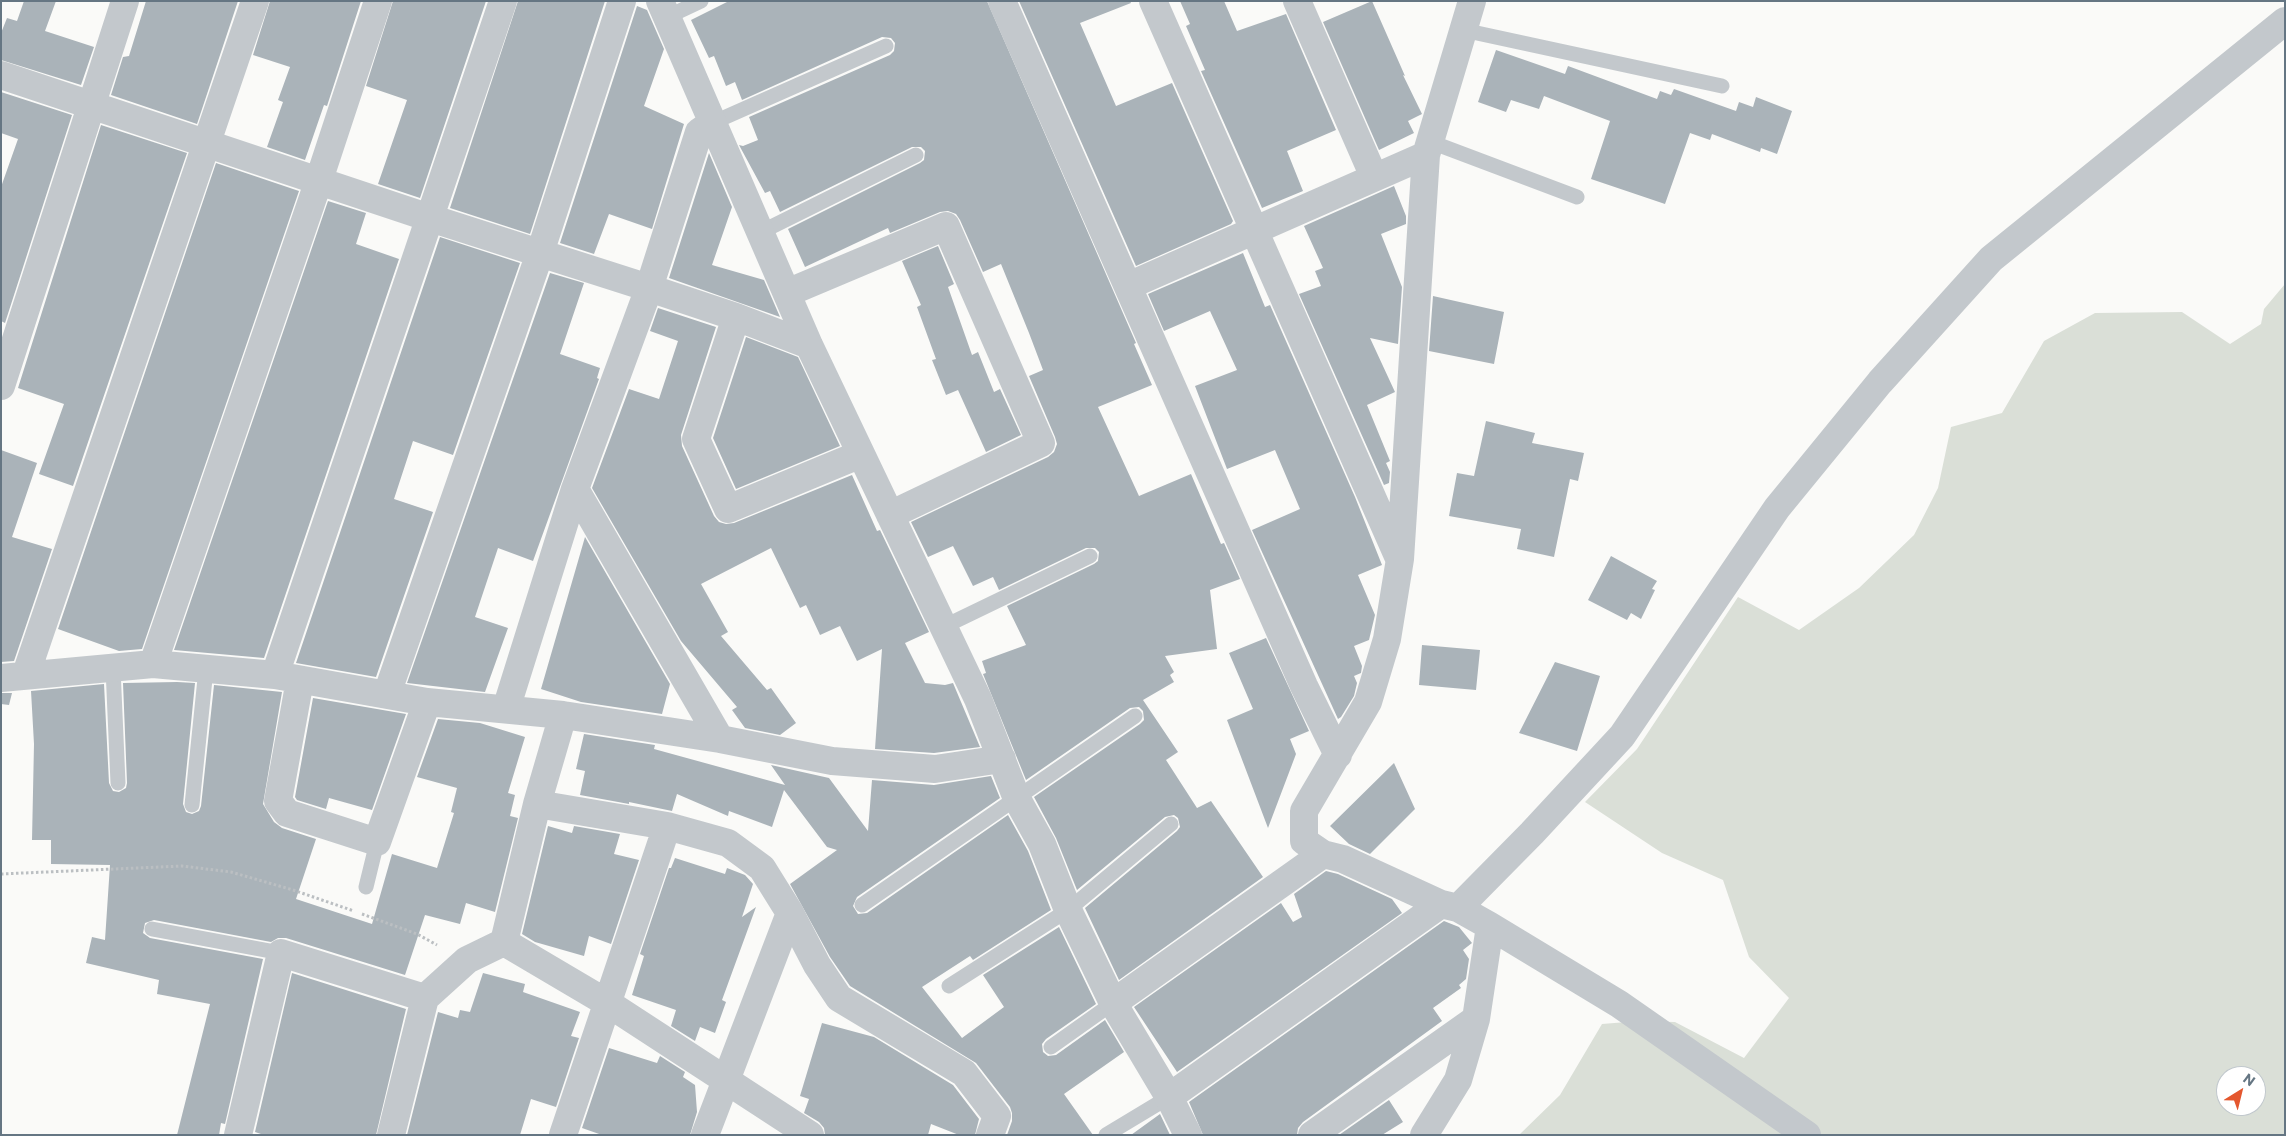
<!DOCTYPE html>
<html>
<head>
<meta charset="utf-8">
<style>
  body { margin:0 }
  #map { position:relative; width:2286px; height:1136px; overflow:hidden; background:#fafaf8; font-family:Commissioner,sans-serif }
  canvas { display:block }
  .frame { position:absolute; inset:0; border:2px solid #657683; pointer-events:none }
  .north { position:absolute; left:2216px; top:1066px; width:50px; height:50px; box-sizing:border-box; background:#fff; border:1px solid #c1c8cd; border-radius:50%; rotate:36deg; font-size:14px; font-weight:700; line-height:20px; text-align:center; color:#657683 }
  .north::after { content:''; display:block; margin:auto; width:18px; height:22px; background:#e4572e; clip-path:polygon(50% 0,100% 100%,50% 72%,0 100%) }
</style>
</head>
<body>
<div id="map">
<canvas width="2286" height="1136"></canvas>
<div class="frame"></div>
<div class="north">N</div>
</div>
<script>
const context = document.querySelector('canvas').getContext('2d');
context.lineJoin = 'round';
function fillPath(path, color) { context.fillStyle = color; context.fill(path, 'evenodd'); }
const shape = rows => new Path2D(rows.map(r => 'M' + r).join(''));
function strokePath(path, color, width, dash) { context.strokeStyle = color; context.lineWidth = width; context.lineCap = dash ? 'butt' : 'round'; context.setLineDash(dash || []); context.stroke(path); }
const green = shape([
  [2285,284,2285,1135,1519,1135,1560,1095,1602,1024,1639,1021,1675,1022,1744,1058,1789,998,1749,957,1723,880,1662,853,1585,802,1637,749,1738,597,1799,630,1859,588,1914,535,1938,488,1951,427,2002,413,2044,341,2095,313,2182,312,2230,344,2261,324,2264,309],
  [2226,1076,2256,1076,2256,1106,2226,1106]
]);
const building = shape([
  [24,1,56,1,45,31,94,47,81,85,1,60,1,33,7,18,17,21],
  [146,1,238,1,197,124,111,95,123,57,129,56],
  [270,1,361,1,327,106,324,105,305,160,267,147,283,102,278,100,290,67,253,55],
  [393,1,486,1,420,198,378,184,407,100,366,86],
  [518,1,605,1,530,234,450,208],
  [729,1,987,1,1136,343,1134,344,1152,385,1098,407,1139,496,1191,474,1221,544,1224,543,1240,579,1210,590,1217,649,1165,656,1174,672,1170,675,1174,682,1143,700,1178,752,1166,760,1197,808,1211,801,1263,877,1119,980,1085,908,1177,831,1180,827,1178,818,1174,815,1165,817,1077,890,1056,838,1034,797,1140,724,1144,720,1143,711,1139,707,1130,708,1026,780,983,674,986,673,982,661,1026,645,1007,606,1094,564,1098,561,1099,552,1095,548,1086,548,999,590,993,577,973,586,953,546,928,557,911,522,1048,457,1054,452,1057,444,1055,437,1029,376,1043,370,1029,333,1001,264,983,272,960,220,956,214,948,211,940,212,890,233,888,228,805,267,788,229,920,163,924,160,925,151,921,147,912,147,780,212,770,191,765,193,739,145,743,146,758,140,749,117,890,55,894,51,895,43,891,38,882,37,742,100,735,82,726,86,714,56,709,58,691,20],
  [1019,1,1130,1,1131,3,1080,23,1116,106,1172,83,1233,221,1231,224,1136,266],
  [1180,1,1224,1,1237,31,1286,14,1336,130,1287,151,1303,191,1262,208,1201,71,1205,70,1186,26,1190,24],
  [1372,1,1405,76,1403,75,1422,114,1408,121,1414,133,1379,150,1323,22],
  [637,6,647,10,664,49,644,106,684,124,652,229,609,214,594,254,560,243],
  [1496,50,1565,74,1568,66,1657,99,1660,91,1671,95,1674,89,1736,111,1739,102,1753,107,1756,97,1792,111,1777,154,1761,148,1760,152,1712,134,1710,140,1690,133,1665,204,1591,179,1610,121,1544,96,1539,109,1511,100,1506,112,1478,102],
  [1,92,72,115,5,323,1,321,1,187,18,139,1,133],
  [101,125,187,153,73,486,39,474,64,404,18,388],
  [709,153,732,207,712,265,764,280,780,317,669,278],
  [216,163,299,191,142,649,119,651,58,629],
  [1394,186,1406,216,1406,224,1381,234,1402,287,1398,344,1370,338,1395,392,1367,405,1390,461,1386,463,1390,472,1389,483,1384,485,1299,294,1321,286,1315,271,1323,268,1304,226],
  [328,201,366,213,356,244,399,259,264,658,174,650],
  [440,237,520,263,453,455,413,441,394,499,433,512,376,677,296,663],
  [938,246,954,284,948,287,972,355,978,352,994,392,1000,389,1021,435,986,452,958,390,946,395,932,360,936,359,917,307,921,305,902,261],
  [1243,253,1265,307,1270,305,1355,497,1382,565,1358,575,1375,615,1369,640,1354,646,1362,666,1361,673,1354,676,1357,683,1354,696,1341,717,1338,719,1252,530,1300,509,1275,450,1227,469,1195,386,1237,370,1210,311,1164,331,1148,294],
  [550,273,584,283,560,354,600,368,597,378,599,379,533,561,498,548,475,617,508,628,485,692,407,683],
  [1433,296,1504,312,1494,364,1429,351],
  [658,308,716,327,681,435,682,446,714,516,719,522,726,524,734,523,852,475,877,531,880,530,929,632,905,643,925,683,945,685,953,683,980,747,934,753,875,749,882,649,857,661,840,626,820,635,806,605,800,608,771,548,701,584,728,632,721,636,767,690,771,688,796,723,780,735,745,728,732,710,737,707,681,641,592,488,629,389,659,399,678,341,650,331],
  [746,337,798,357,840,446,736,489,713,438],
  [1486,421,1535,433,1532,443,1584,453,1578,481,1570,479,1554,557,1517,549,1521,529,1449,516,1457,473,1474,476],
  [1,450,37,463,12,537,52,549,14,661,1,662],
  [585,537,670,684,662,714,581,702,541,689],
  [1611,556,1657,581,1652,589,1655,590,1641,619,1631,613,1627,620,1588,600],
  [1266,638,1309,731,1290,739,1296,754,1268,828,1227,720,1253,709,1229,653],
  [1422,645,1480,650,1476,690,1419,685],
  [1555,662,1600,676,1577,751,1519,733],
  [177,682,195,683,183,804,186,812,192,814,199,811,201,806,214,685,282,692,263,804,274,822,282,828,316,839,296,899,372,924,392,854,437,868,454,813,451,812,457,788,417,777,438,719,480,723,525,737,508,793,515,795,510,816,518,818,495,912,466,903,460,924,425,915,405,975,286,938,278,938,271,942,154,920,145,923,143,933,150,938,263,959,225,1124,221,1123,219,1135,177,1135,210,1004,157,994,159,980,86,963,92,937,105,940,110,865,51,864,51,840,32,840,34,744,31,691,104,684,109,783,113,791,119,792,126,788,127,783,123,683],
  [1,693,12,693,9,705,1,704],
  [313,698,406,714,372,810,329,798,326,809,297,800,295,797],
  [584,734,655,745,654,749,785,785,771,765,829,778,868,831,872,780,934,785,991,776,1000,798,857,897,853,906,858,914,867,913,1008,815,1028,851,1051,910,973,960,970,956,922,987,962,1038,1004,1007,983,975,1059,927,1096,1004,1046,1039,1042,1044,1043,1052,1048,1056,1056,1055,1105,1020,1124,1052,1064,1094,1093,1135,1007,1135,1012,1121,1012,1113,1010,1107,976,1063,850,986,830,957,790,884,837,850,827,847,784,790,772,827,729,811,728,816,677,794,672,811,629,802,629,804,580,795,585,771,576,769],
  [1394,763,1415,809,1370,854,1349,844,1330,826],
  [548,826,572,833,574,826,620,834,614,854,639,860,611,944,589,936,584,956,535,942,522,934],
  [675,858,725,874,727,868,745,875,753,884,742,917,756,907,722,1000,726,1002,715,1033,700,1027,695,1041,671,1026,676,1010,632,995,644,956,640,954,669,868,671,868],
  [1326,871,1338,874,1392,899,1402,913,1177,1072,1134,1007,1281,903,1293,922,1302,917,1294,894],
  [1444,921,1459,927,1472,943,1463,950,1469,959,1466,979,1459,985,1461,988,1433,1008,1442,1021,1303,1122,1298,1128,1297,1135,1203,1135,1189,1102],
  [292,973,406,1009,376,1135,264,1135,255,1132],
  [483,973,525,984,523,992,580,1012,571,1036,579,1038,556,1107,531,1099,520,1135,407,1135,438,1012,458,1018,460,1010,470,1012],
  [822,1023,874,1037,953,1085,979,1119,975,1135,959,1135,931,1124,928,1135,825,1135,824,1128,819,1122,804,1113,809,1099,800,1096],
  [609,1048,657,1063,660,1056,685,1072,683,1077,695,1085,697,1112,690,1135,602,1135,582,1128],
  [1389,1100,1403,1122,1382,1135,1339,1135],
  [1160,1114,1170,1135,1131,1135]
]);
const path = shape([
  [1,874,182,866,231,872,293,890,354,911],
  [362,914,417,934,437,945]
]);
const service = shape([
  [667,17,701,1],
  [1463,30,1722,86],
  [712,123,886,46],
  [1431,142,1577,197],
  [759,233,916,155],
  [943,627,1090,556],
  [113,668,118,783],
  [192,805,206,669],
  [366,887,377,842],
  [862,905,1135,716],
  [152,929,281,953],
  [949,986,1068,910,1171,824],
  [1051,1047,1113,1003],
  [1106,1135,1169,1097]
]);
const minor = shape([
  [660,1,809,345,978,699,1017,799,1042,844,1068,910,1113,1003,1169,1097,1188,1135],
  [1002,1,1304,686,1338,755],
  [1153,1,1398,556],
  [1297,1,1374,177],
  [1472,1,1426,155,1400,559,1387,639,1368,702,1304,811,1304,841,1323,854,1343,859,1441,904,1458,908,1490,926,1619,1004,1807,1135],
  [1,75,430,218,649,288,736,317,809,345],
  [1128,286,1426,155],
  [787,293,946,226,1041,443,890,515],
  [736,317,696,439,728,509,861,454],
  [1,386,125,1],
  [575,489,720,739],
  [153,664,319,180,378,1],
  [26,674,255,1],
  [275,675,503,1],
  [1,678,153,664,275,675,427,702,563,715,720,739,832,761,935,769,1002,759],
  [300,680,278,801,287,813,377,842,427,702],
  [387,694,540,253,622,1],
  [506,709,575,489,649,288,699,132,712,123],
  [537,804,667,826,728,843,762,868,790,913,817,965,839,998,964,1073,997,1116,990,1135],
  [1458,908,1532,833,1622,736,1777,508,1880,382,1991,259,2285,21],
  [504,942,609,1004,810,1135],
  [1113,1003,1323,854],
  [1169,1097,1441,904],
  [238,1135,281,953,425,998],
  [391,1135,425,998,467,960,504,942,537,804,563,715],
  [563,1135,667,826],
  [705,1135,790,913],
  [1312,1135,1476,1019],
  [1424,1135,1458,1080,1476,1019,1490,926]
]);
fillPath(green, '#dadfd7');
fillPath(building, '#aab3b9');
strokePath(path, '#bbbfc2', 3, [2.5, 2.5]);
strokePath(service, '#c3c8cc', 15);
strokePath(minor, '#c3c8cc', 28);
</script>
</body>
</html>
